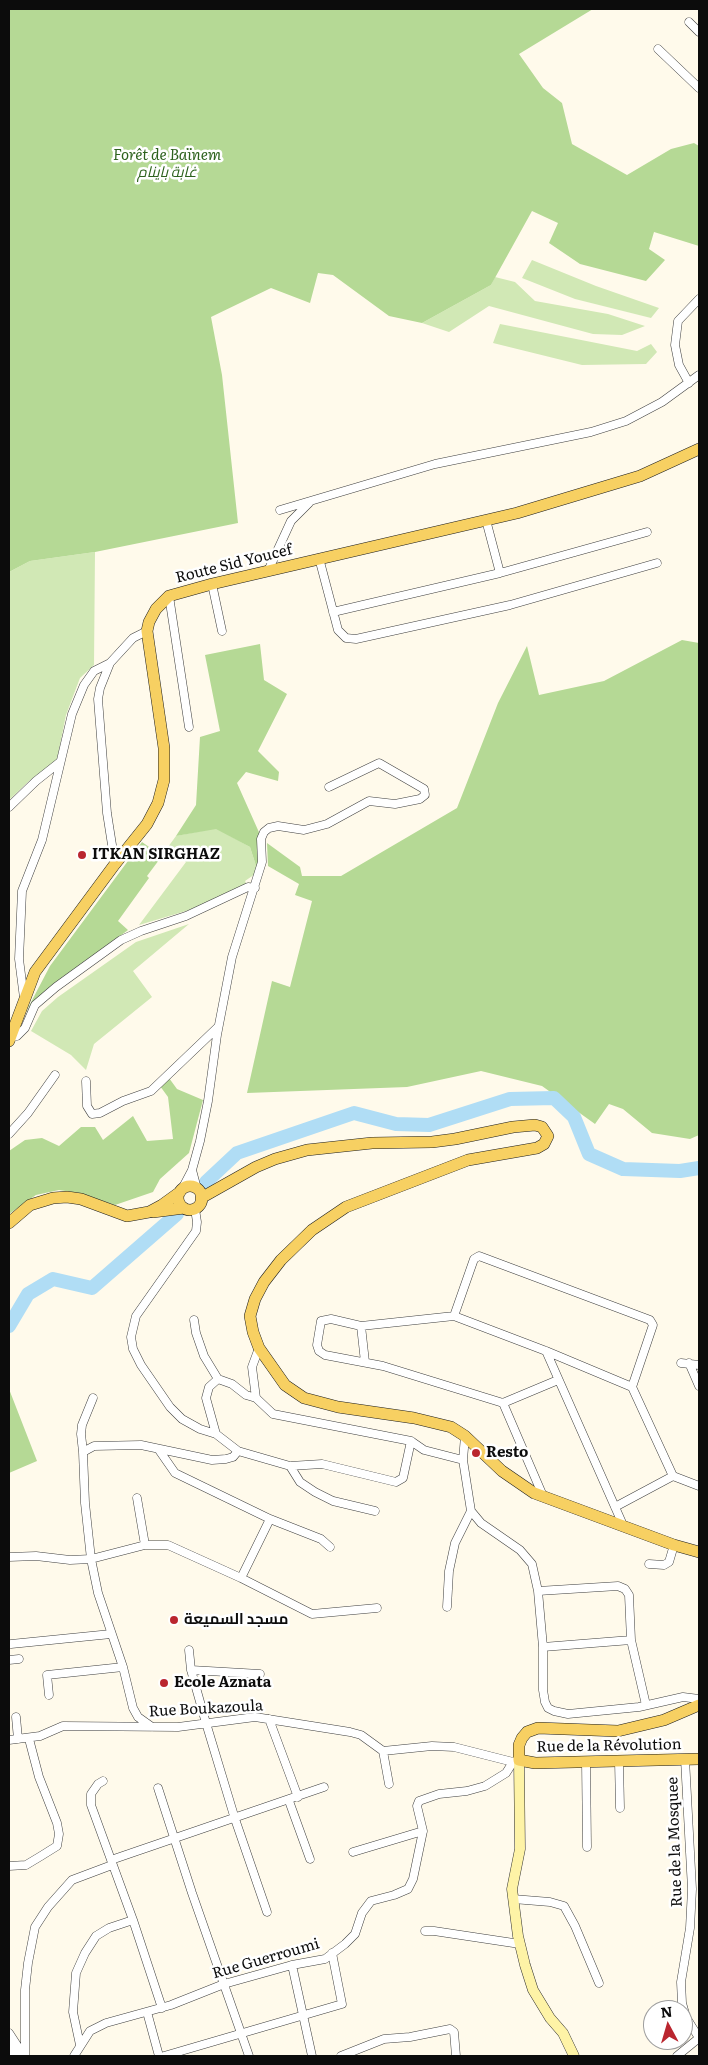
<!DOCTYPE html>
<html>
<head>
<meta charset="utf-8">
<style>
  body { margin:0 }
  #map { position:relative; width:708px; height:2065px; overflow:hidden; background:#fffaeb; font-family:Literata,serif }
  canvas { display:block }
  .frame { position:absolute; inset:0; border:10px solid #0c0c0c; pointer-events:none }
  .north { position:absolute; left:643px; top:2000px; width:50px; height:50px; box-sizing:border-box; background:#fff; border:1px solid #9e9e9e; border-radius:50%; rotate:354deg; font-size:14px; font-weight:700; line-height:20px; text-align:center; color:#0c0c0c }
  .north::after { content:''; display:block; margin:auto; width:18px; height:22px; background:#ba262f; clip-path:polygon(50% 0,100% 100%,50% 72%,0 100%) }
</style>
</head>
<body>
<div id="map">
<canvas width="708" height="2065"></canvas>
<div class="frame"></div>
<div class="north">N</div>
</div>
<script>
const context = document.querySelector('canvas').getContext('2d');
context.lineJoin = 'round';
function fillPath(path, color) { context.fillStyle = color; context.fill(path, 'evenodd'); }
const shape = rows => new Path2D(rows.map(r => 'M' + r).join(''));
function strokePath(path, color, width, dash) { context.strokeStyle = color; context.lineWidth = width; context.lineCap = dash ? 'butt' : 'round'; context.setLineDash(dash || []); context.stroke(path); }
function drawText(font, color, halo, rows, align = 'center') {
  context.font = font + ' Literata,Cairo,serif'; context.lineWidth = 5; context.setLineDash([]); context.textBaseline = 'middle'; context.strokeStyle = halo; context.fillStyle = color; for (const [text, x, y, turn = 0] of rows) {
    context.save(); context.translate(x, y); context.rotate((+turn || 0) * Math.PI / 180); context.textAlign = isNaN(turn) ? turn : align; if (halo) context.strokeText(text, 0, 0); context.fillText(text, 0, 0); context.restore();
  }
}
const green = shape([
  [532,260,596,286,659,308,651,318,575,299,522,278],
  [495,277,515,282,535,301,608,314,645,326,622,335,593,334,489,306,449,332,422,323,491,285],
  [500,324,637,351,651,344,657,352,646,364,582,365,493,343],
  [95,552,94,665,80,678,66,715,57,760,29,781,9,800,9,572,30,561],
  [216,828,250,847,258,872,245,881,247,885,218,900,186,911,139,925,186,862,168,847,176,836],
  [189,924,133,971,152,997,94,1044,86,1070,71,1055,31,1031,42,1011,58,997,136,942]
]);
const forest = shape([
  [9,9,593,9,519,54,543,88,562,103,572,144,627,175,671,149,694,143,699,146,699,246,654,232,649,249,665,260,646,281,580,264,549,243,558,223,532,211,491,285,422,323,389,316,333,275,318,273,310,303,271,288,211,317,222,375,238,523,95,552,30,561,9,572],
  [682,640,699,643,699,1135,690,1139,652,1133,623,1109,609,1104,595,1124,542,1086,481,1071,407,1087,247,1093,272,981,290,987,312,901,295,895,299,884,268,866,267,843,300,867,302,876,341,876,457,808,498,703,527,646,539,695,604,681],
  [260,644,264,680,287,694,258,751,279,772,278,781,246,772,237,783,262,839,258,872,250,847,216,829,176,836,196,805,200,737,220,731,205,655],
  [142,842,162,856,147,876,149,878,118,921,128,930,43,994,23,1026,29,1006,50,966],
  [169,1078,177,1089,203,1100,189,1153,160,1179,153,1192,115,1205,79,1193,59,1190,36,1195,9,1214,9,1151,25,1140,42,1138,59,1146,81,1127,95,1127,103,1140,133,1116,147,1141,173,1139,168,1097,160,1086],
  [9,1389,37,1461,9,1473]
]);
const river = shape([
  [206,1182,237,1153,354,1113,396,1124,429,1125,510,1099,554,1098,574,1117,589,1154,623,1169,680,1171,699,1168],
  [9,1326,28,1294,53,1279,92,1288,177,1214]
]);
const minor = shape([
  [689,22,699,32],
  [658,49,699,88],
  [689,383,679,365,675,345,678,321,699,299],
  [280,510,435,464,591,432,626,421,662,402,699,375],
  [486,520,500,573],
  [319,558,338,630,346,638,356,639,510,605,657,563],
  [268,571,291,521,309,503],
  [212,584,222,631],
  [169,596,189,727],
  [333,612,500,573,647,532],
  [110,663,100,688,98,699,107,813,115,864],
  [9,807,36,781,60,762],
  [24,998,19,959,22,891,42,840,72,714,84,685,94,671,110,663,133,638,147,631],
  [9,1038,17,1036,25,1028,35,1005,56,987,121,940,141,931,186,916,248,887,255,888],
  [86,1081,87,1106,92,1114,100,1113,123,1101,151,1091,218,1027],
  [9,1134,28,1113,55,1075],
  [192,1170,197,1189],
  [182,1189,192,1170,200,1141,208,1101,217,1035,232,957,262,862,261,839,264,832,269,828,278,826,304,830,327,824,369,801,395,804,420,799,425,795,424,789,379,763,329,787],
  [195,1209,197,1222,196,1231,136,1316,131,1337,133,1349,141,1365,170,1407,182,1419,200,1429,216,1434],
  [454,1316,474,1259,479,1256,650,1320,653,1325,632,1387,673,1476,699,1486],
  [194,1320,196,1333,204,1356,218,1379],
  [361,1326,365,1362],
  [259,1348,252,1367,256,1398,246,1395,232,1384,218,1379,209,1387,206,1398,216,1434,238,1451,290,1466,322,1464,396,1482,403,1478,411,1441],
  [546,1351,623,1525],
  [681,1363,699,1365],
  [689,1363,699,1386],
  [256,1398,273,1414,411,1441,424,1450,463,1460],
  [503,1403,558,1380],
  [465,1436,463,1460,471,1511,481,1523,520,1550,532,1564,538,1591,543,1647,543,1690,545,1702,548,1708,554,1711,568,1714,639,1707,683,1697,699,1699],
  [159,1450,175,1473,270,1519,321,1539,330,1547],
  [83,1452,81,1434,82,1425,93,1398],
  [290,1466,300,1482,315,1492,333,1501,375,1511],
  [543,1496,503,1403,383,1366,325,1355,319,1351,317,1345,321,1321,331,1319,361,1326,454,1316,546,1351,632,1387],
  [137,1498,145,1545],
  [615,1507,673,1476],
  [9,1557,36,1556,70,1560,91,1559,145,1545,168,1545,241,1578,312,1614,377,1608],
  [649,1564,664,1565,669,1562,674,1545],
  [241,1578,270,1519],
  [538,1591,618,1586,625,1589,629,1595,631,1640,646,1705],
  [447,1607,449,1571,455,1543,471,1511],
  [11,1644,111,1634],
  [543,1647,631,1640],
  [189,1650,191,1670,206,1723,235,1819,267,1912],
  [9,1660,19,1659],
  [191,1670,260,1674],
  [49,1695,47,1675,123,1667],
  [16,1717,18,1739],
  [269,1719,298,1797],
  [152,1727,138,1717,133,1708,123,1667,98,1593,91,1559,85,1503,83,1452,94,1446,141,1445,212,1460,226,1459,233,1457,238,1451],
  [9,1740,40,1736,63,1726,178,1727,255,1717,350,1732,361,1735,383,1751,432,1746,454,1747,513,1762,517,1761],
  [383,1751,389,1784],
  [685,1759,692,1889,690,1928,681,1982,682,2003,686,2017,699,2038],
  [586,1761,587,1847],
  [619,1761,620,1808],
  [103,1781,98,1784,91,1794,91,1805,133,1920,162,2008],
  [158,1788,192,1893,249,2056],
  [289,1801,310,1859],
  [353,1852,423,1831],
  [111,1860,324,1787],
  [9,1866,26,1865,41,1856,57,1846,59,1834,57,1823,39,1777,29,1739],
  [513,1899,550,1902,564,1906,575,1926,599,1983],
  [425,1931,434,1931,520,1944],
  [292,1965,312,2056],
  [147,2012,159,2056],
  [9,2033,24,2056],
  [80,2045,73,2012,76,1973,85,1953,96,1936,109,1928,133,1920],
  [9,2046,15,2056],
  [25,2056,25,1990,28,1963,35,1927,48,1907,72,1880,112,1865],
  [74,2056,90,2031,106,2023,171,2005,224,1984,292,1965,325,1959,345,1944,355,1934,362,1913,371,1901,394,1895,408,1889,413,1879,423,1831,417,1806,419,1801,439,1794,467,1791,485,1786,506,1773,513,1762],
  [164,2056,342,2004,332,1953],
  [341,2056,384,2039,410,2037,450,2029,454,2032,456,2056],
  [677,2056,699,2038]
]);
const secondary = shape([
  [519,1760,520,1849,512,1889,518,1936,525,1965,533,1990,550,2018,563,2033,574,2056]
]);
const primary = shape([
  [9,1041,35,972,115,864,147,824,158,803,164,780,164,748,147,631,149,622,156,609,169,596,212,584,517,513,640,476,699,449],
  '178 1198a12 12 0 1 1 24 0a12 12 0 1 1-24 0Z',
  [201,1198,256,1167,275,1159,307,1150,372,1143,432,1142,455,1139,513,1127,535,1125,542,1127,548,1136,544,1144,537,1148,468,1160,346,1207,312,1230,281,1260,264,1282,255,1299,250,1316,253,1332,259,1348,285,1385,304,1398,338,1407,414,1418,451,1427,465,1436,502,1471,534,1493,674,1545,699,1552],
  [153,1212,184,1208],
  [9,1223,30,1205,53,1198,67,1197,81,1199,127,1216,149,1212,162,1205,180,1192],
  [699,1705,664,1720,618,1731,538,1728,527,1732,522,1738,519,1745,519,1760,535,1763,699,1759]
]);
const markers = [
  [82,855,5,"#ba262f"],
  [476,1453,5,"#ba262f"],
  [174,1620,5,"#ba262f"],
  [164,1683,5,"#ba262f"]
];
const parkNames = [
  ["Forêt de Baïnem",167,156],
  ["غابة باينام",167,173]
];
const streetNames = [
  ["Route Sid Youcef",234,564,-14],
  ["Rue Boukazoula",206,1709,-3],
  ["Rue de la Révolution",609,1746,-1],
  ["Rue de la Mosquee",675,1842,-92],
  ["Rue Guerroumi",266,1959,-16]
];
const poiNames = [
  ["ITKAN SIRGHAZ",92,855],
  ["Resto",486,1453],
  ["مسجد السميعة",184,1620],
  ["Ecole Aznata",174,1683]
];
fillPath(green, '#d1e8b5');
fillPath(forest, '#b5d995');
strokePath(river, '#b0ddf5', 14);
strokePath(minor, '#3f3f3f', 9);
strokePath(secondary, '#2e2e2e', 11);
strokePath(primary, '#1d1d1d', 12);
strokePath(minor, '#fff', 8);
strokePath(secondary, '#fef3a6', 10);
strokePath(primary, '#f7d062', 11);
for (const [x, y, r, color] of markers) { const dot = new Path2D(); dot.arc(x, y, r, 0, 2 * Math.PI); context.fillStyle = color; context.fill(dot); strokePath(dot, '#fff', 2); }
drawText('italic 15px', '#2d621d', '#fff', parkNames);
drawText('15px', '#0c0c0c', '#fff', streetNames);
drawText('bold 15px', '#0c0c0c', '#fff', poiNames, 'left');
</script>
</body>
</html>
